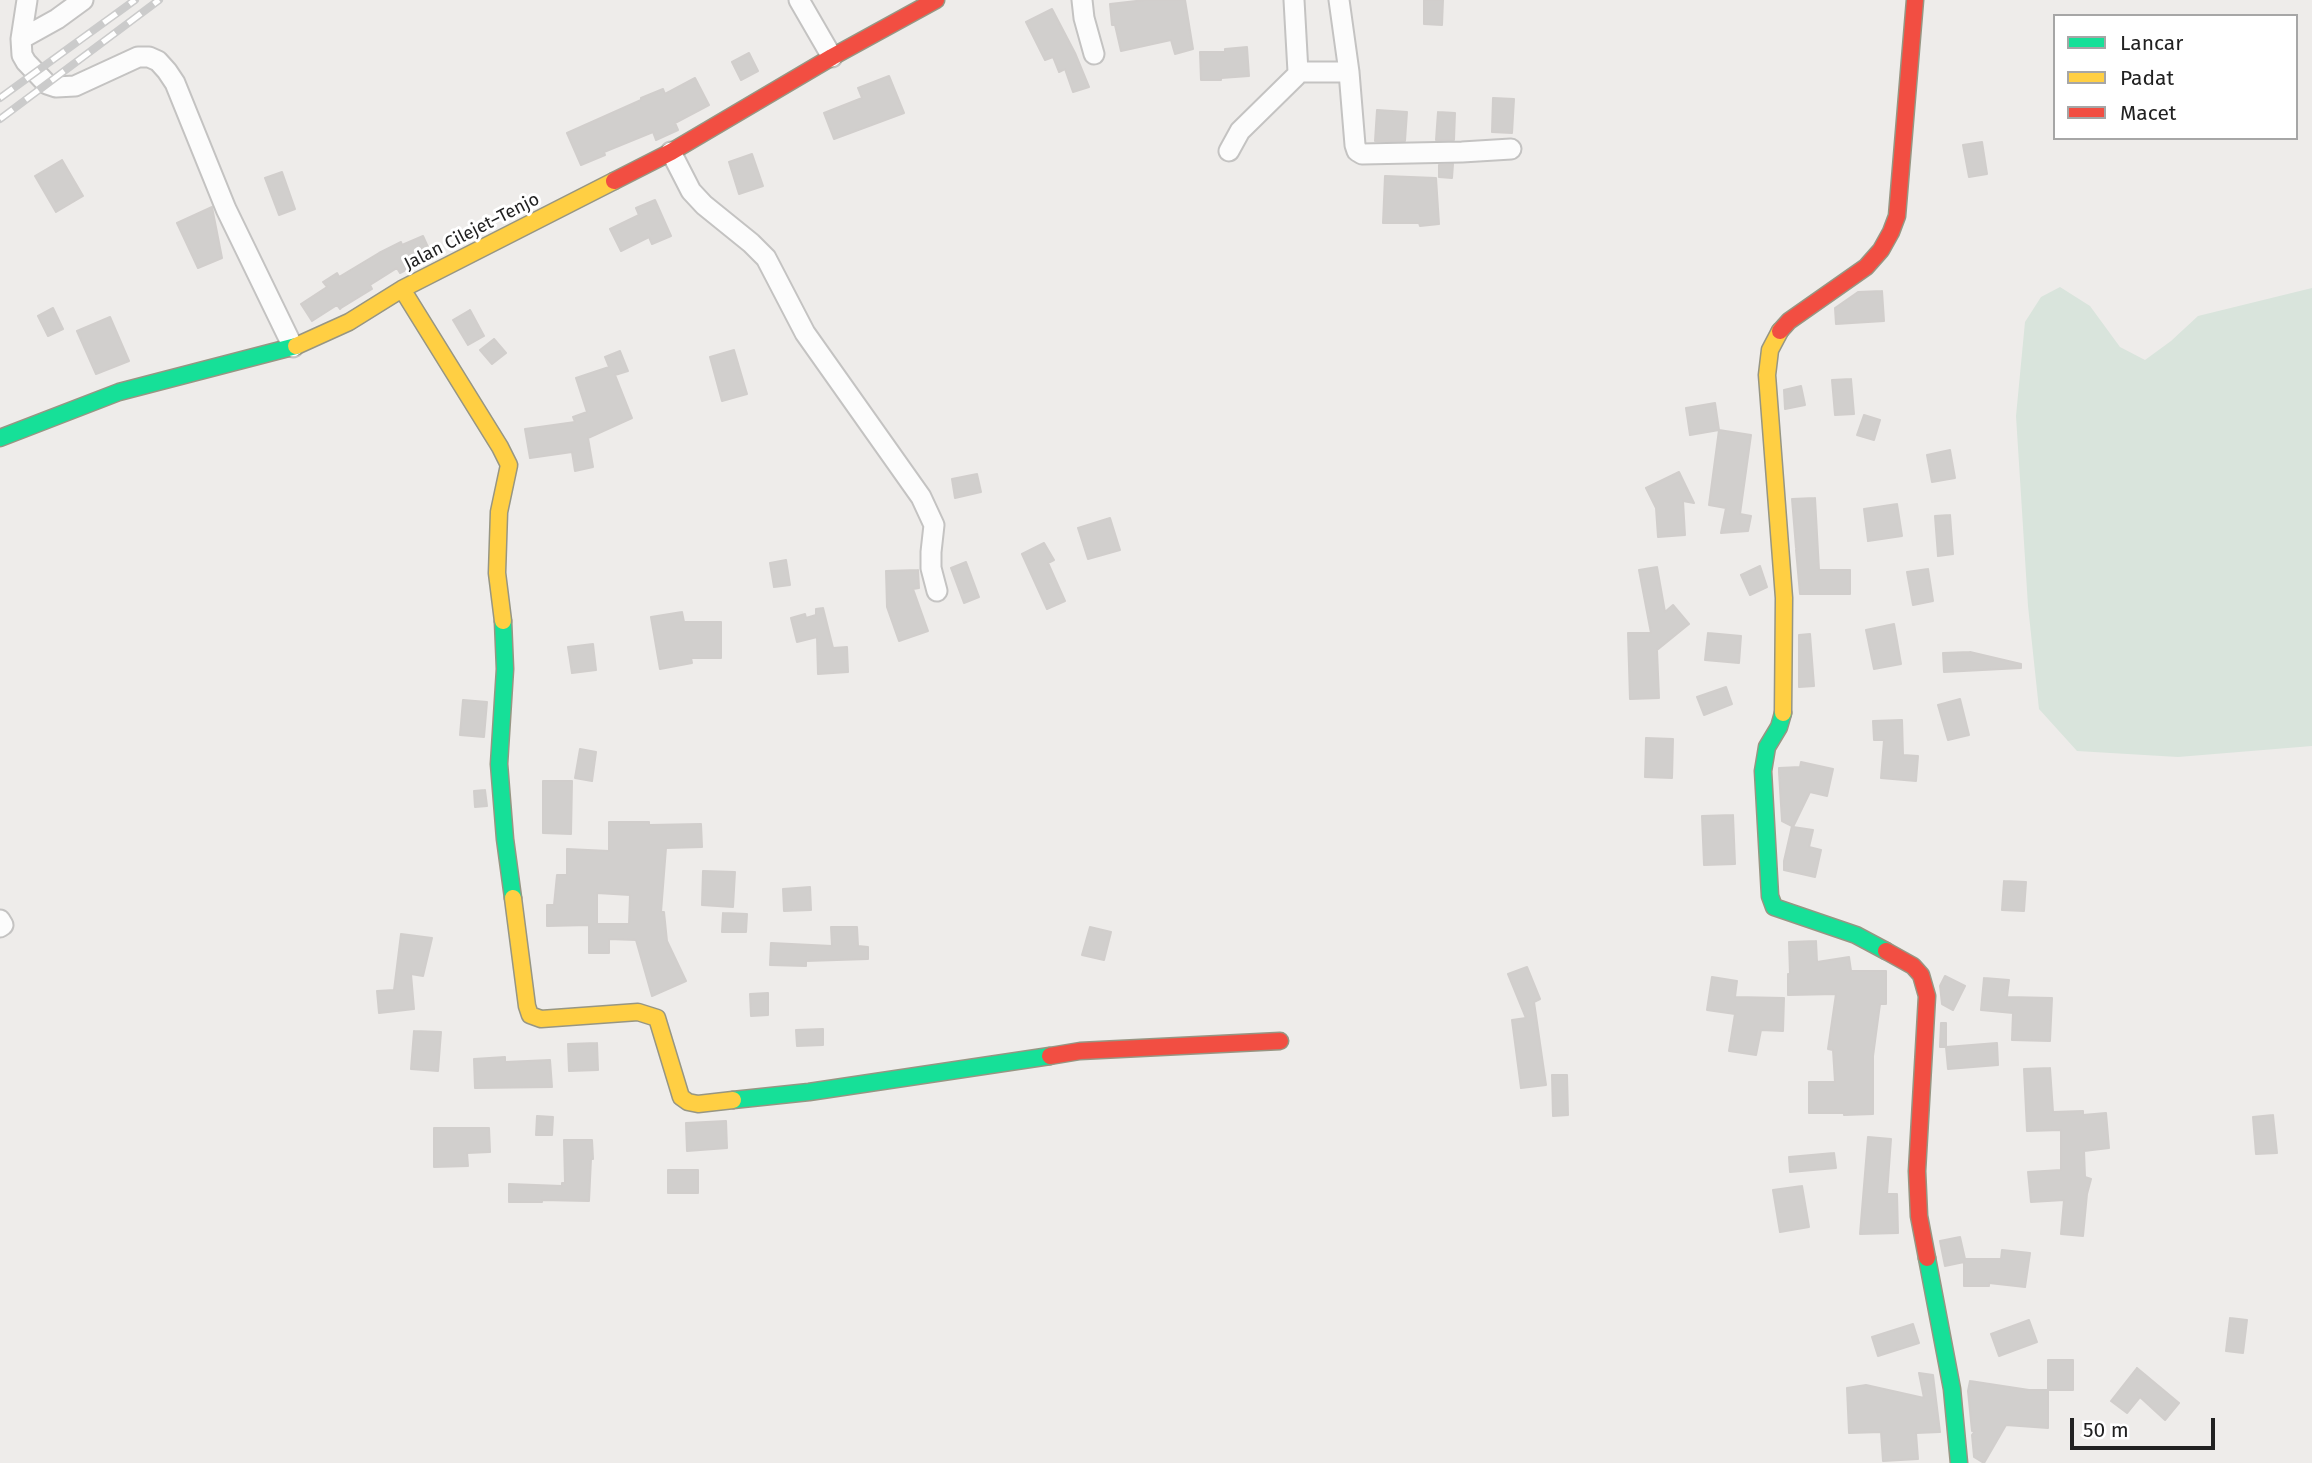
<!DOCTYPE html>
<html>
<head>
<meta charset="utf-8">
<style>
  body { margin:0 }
  #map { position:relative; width:2312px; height:1463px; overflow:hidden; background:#eeecea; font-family:"Fira Sans",sans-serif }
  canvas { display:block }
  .legend { position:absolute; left:2053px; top:14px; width:245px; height:126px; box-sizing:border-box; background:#fff; border:2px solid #a6a6a6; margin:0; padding:9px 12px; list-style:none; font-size:21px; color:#212121 }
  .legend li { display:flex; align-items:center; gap:14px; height:35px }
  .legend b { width:35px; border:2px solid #a6a6a6 }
  .scale { position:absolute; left:2070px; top:1418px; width:145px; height:32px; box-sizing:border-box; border:4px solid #212121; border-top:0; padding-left:9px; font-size:21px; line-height:24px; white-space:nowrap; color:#212121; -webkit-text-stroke:5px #fff; paint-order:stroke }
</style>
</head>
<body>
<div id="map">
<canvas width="2312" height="1463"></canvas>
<ul class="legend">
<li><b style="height:9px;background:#16e098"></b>Lancar</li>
<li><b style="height:9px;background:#ffcf43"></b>Padat</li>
<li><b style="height:9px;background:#f24e42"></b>Macet</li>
</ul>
<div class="scale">50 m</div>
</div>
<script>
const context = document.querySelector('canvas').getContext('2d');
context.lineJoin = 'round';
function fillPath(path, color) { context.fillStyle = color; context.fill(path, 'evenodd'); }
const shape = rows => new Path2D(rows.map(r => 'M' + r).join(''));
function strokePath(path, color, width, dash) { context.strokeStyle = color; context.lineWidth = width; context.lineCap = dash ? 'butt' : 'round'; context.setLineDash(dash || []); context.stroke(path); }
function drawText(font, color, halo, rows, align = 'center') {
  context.font = font + ' "Fira Sans",sans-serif'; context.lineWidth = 6; context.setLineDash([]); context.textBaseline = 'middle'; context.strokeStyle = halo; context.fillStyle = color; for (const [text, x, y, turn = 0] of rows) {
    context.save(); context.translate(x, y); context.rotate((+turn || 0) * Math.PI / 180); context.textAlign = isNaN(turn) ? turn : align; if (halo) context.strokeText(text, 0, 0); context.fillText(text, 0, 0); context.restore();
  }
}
const wetland = shape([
  [2060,287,2090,306,2120,347,2145,360,2171,341,2198,316,2312,288,2312,746,2178,757,2077,751,2039,709,2028,606,2016,416,2025,322,2041,297]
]);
const building = shape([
  [1145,0,1185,0,1193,49,1175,54,1171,40,1121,51,1115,25,1112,25,1110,4,1145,0],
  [1424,0,1443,0,1442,25,1424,24,1424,0],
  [1052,9,1075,53,1089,87,1073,92,1065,69,1059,72,1053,57,1045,60,1026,22,1052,9],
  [1247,47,1249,76,1221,78,1221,80,1201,80,1200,52,1225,52,1225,49,1247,47],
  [749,53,758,71,741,80,732,62,749,53],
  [889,76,904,113,834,139,824,113,862,98,858,88,889,76],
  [695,78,709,105,675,123,678,130,656,140,653,132,604,152,605,155,581,165,567,133,641,100,641,98,663,89,665,94,695,78],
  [1493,98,1514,99,1512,133,1492,132,1493,98],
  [1377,110,1407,112,1405,141,1375,141,1377,110],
  [1438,112,1455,113,1454,140,1436,140,1438,112],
  [1982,142,1987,174,1969,177,1963,145,1982,142],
  [752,154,763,186,739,194,729,162,752,154],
  [62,160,83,196,56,212,35,176,62,160],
  [1453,164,1452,178,1439,177,1439,165,1453,164],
  [282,172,295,209,279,215,265,178,282,172],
  [1385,176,1436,178,1439,224,1420,226,1419,223,1383,223,1385,176],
  [655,200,671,236,652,244,649,237,621,251,610,229,639,215,636,208,655,200],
  [212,207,222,258,198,268,177,223,212,207],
  [423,236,432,256,400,273,397,268,370,285,372,289,341,308,340,309,337,305,312,321,301,304,327,287,323,282,337,273,339,277,379,253,401,242,402,245,423,236],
  [1882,291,1884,321,1836,324,1835,308,1858,292,1882,291],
  [53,308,63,329,48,336,38,316,53,308],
  [470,310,484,336,468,345,453,320,470,310],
  [110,317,129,361,96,374,77,331,110,317],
  [494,339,506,353,492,364,480,350,494,339],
  [734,350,747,394,722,401,710,357,734,350],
  [620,351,628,371,615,375,632,418,588,438,593,467,575,471,572,452,530,458,525,429,575,422,573,417,587,412,576,378,609,367,605,357,620,351],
  [1851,379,1854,414,1835,415,1832,380,1851,379],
  [1801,386,1805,405,1785,409,1784,390,1801,386],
  [1715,403,1719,430,1751,435,1740,514,1751,516,1748,531,1721,533,1726,508,1709,505,1719,430,1690,435,1686,408,1715,403],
  [1864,415,1880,420,1874,440,1857,435,1864,415],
  [1950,450,1955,478,1932,482,1927,455,1950,450],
  [1679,472,1694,503,1683,501,1685,535,1658,537,1656,508,1646,488,1679,472],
  [977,474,981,492,955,498,952,479,977,474],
  [1815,498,1819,570,1850,570,1850,594,1800,594,1796,550,1798,549,1796,548,1792,499,1815,498],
  [1897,504,1902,536,1868,541,1864,509,1897,504],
  [1950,515,1953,554,1938,556,1935,516,1950,515],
  [1110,518,1120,550,1088,559,1078,528,1110,518],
  [1044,543,1054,560,1048,563,1065,601,1047,609,1022,554,1044,543],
  [786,560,790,585,774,587,770,563,786,560],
  [966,562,979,597,964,603,951,568,966,562],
  [1760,566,1767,587,1750,595,1741,575,1760,566],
  [1657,567,1665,612,1673,605,1689,624,1657,650,1659,698,1630,699,1628,633,1651,633,1639,570,1657,567],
  [1928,569,1933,601,1913,605,1907,572,1928,569],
  [918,570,919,588,913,589,928,631,899,641,887,607,886,571,918,570],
  [823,608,833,648,847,647,848,672,818,674,817,637,797,642,791,618,805,614,806,618,816,615,816,609,823,608],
  [682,612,684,622,721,622,721,658,691,658,692,663,660,669,651,617,682,612],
  [1894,624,1901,664,1874,669,1866,630,1894,624],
  [1708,633,1741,636,1739,663,1705,660,1708,633],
  [1810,634,1814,686,1799,687,1799,635,1810,634],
  [593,644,596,670,572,673,568,647,593,644],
  [1970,652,2021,664,2021,668,1944,672,1943,653,1970,652],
  [1726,687,1732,704,1704,715,1697,697,1726,687],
  [1960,699,1969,735,1948,740,1938,705,1960,699],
  [463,700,487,702,484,737,460,735,463,700],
  [1902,720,1903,755,1918,756,1916,781,1881,778,1884,740,1874,740,1873,721,1902,720],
  [1646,738,1673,739,1672,778,1645,777,1646,738],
  [580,749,596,752,592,781,575,778,580,749],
  [1801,762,1833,769,1827,796,1810,792,1793,827,1813,830,1809,847,1821,850,1815,877,1784,870,1784,861,1792,826,1782,821,1779,772,1779,768,1800,767,1801,762],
  [543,781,572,781,571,834,543,833,543,781],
  [485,790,487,806,475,807,474,791,485,790],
  [1733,815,1735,864,1704,865,1702,816,1733,815],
  [609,822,649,822,649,825,701,824,702,847,666,848,661,912,664,912,667,941,686,981,652,996,636,940,609,939,609,953,589,953,589,925,547,926,547,905,554,905,557,875,567,875,567,849,609,851,609,822],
  [597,893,630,895,629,924,597,924,597,893],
  [703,871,735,872,733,907,702,905,703,871],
  [2004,881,2026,882,2024,911,2002,910,2004,881],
  [810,887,811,910,784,911,783,889,810,887],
  [723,913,747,914,746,932,722,932,723,913],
  [831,927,857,927,858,946,868,947,868,959,806,961,806,966,770,965,771,943,832,946,831,927],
  [1090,927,1111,932,1104,960,1082,955,1090,927],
  [401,934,432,938,423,976,411,974,414,1009,379,1013,377,991,394,990,401,934],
  [1816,941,1817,962,1849,957,1851,971,1886,971,1886,1004,1880,1004,1873,1056,1873,1114,1844,1115,1844,1113,1809,1113,1809,1082,1835,1082,1833,1050,1828,1049,1836,994,1788,995,1788,974,1790,974,1789,942,1816,941],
  [1527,967,1540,999,1534,1002,1546,1085,1521,1088,1512,1020,1526,1018,1508,974,1527,967],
  [1945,976,1965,986,1953,1010,1942,1004,1940,986,1945,976],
  [1712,977,1737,981,1735,997,1784,998,1783,1031,1761,1030,1756,1055,1729,1051,1735,1014,1707,1010,1712,977],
  [1984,978,2009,980,2007,997,2052,998,2050,1041,2012,1040,2013,1013,1981,1010,1984,978],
  [768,993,768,1015,751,1016,750,994,768,993],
  [1941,1023,1946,1023,1946,1047,1940,1047,1941,1023],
  [823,1029,823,1045,797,1046,796,1030,823,1029],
  [414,1031,441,1032,438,1071,411,1069,414,1031],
  [597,1043,598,1070,569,1071,568,1044,597,1043],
  [1997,1043,1998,1065,1948,1069,1946,1047,1997,1043],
  [505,1057,505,1062,550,1060,552,1087,475,1088,474,1059,505,1057],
  [2050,1068,2053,1112,2083,1111,2083,1115,2106,1113,2109,1148,2084,1151,2085,1177,2091,1179,2087,1194,2083,1236,2061,1234,2064,1200,2031,1202,2028,1172,2061,1170,2061,1130,2027,1131,2024,1069,2050,1068],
  [1552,1075,1567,1075,1568,1115,1553,1116,1552,1075],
  [2273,1115,2277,1153,2256,1154,2253,1117,2273,1115],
  [537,1116,553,1117,552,1135,536,1135,537,1116],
  [726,1121,727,1148,687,1151,686,1123,726,1121],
  [434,1128,489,1128,490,1152,467,1153,468,1166,434,1167,434,1128],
  [1868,1137,1891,1139,1887,1194,1897,1194,1898,1233,1860,1234,1868,1137],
  [564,1140,592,1140,593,1159,591,1159,589,1201,542,1200,542,1202,509,1202,509,1184,562,1186,562,1183,565,1183,564,1140],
  [1834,1153,1836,1168,1790,1172,1789,1157,1834,1153],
  [668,1170,698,1170,698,1193,668,1193,668,1170],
  [1802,1186,1809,1227,1780,1232,1773,1190,1802,1186],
  [1960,1237,1965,1259,2001,1259,2002,1250,2030,1253,2025,1287,1989,1283,1989,1286,1964,1286,1964,1262,1945,1266,1940,1241,1960,1237],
  [2230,1318,2247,1320,2243,1353,2226,1351,2230,1318],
  [2029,1320,2037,1342,1999,1356,1991,1334,2029,1320],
  [1913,1324,1919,1343,1878,1356,1872,1337,1913,1324],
  [2048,1360,2073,1360,2073,1390,2048,1390,2048,1360],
  [2137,1368,2179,1403,2165,1420,2140,1397,2127,1413,2111,1401,2137,1368],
  [1919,1373,1933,1375,1940,1432,1916,1433,1918,1459,1883,1461,1881,1432,1849,1433,1847,1388,1866,1385,1924,1398,1919,1373],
  [1970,1381,2029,1390,2048,1390,2048,1428,2006,1425,1984,1463,1974,1457,1972,1435,1975,1431,1972,1431,1968,1391,1970,1381]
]);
const street = shape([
  [27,0,21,39,22,55,26,62,47,84,56,87,75,86,138,57,149,57,158,61,167,71,175,83,226,209,293,347],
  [799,0,832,57],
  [1082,0,1084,18,1094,54],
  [1339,0,1349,72,1355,145,1357,151,1362,154,1462,152,1511,149],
  [21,39,57,19,83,0],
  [1298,72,1349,72],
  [1229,151,1240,131,1296,76,1298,72,1294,0],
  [671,152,691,191,704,205,751,243,766,258,805,333,921,497,934,525,931,552,931,568,937,591],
  [0,920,3,925,0,927]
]);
const fast = shape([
  [0,438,119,392,296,346],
  [503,621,505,669,499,764,505,839,513,898],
  [1783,713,1779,727,1767,747,1763,771,1770,896,1774,907,1856,935,1886,951],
  [733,1100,809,1092,1050,1056],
  [1927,1258,1952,1389,1959,1463]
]);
const slow = shape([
  [402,289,500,447,509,465,499,512,497,573,503,621],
  [1780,331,1770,350,1767,375,1784,598,1783,713],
  [296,346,349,322,402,289,614,181],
  [513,898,527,1006,530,1015,541,1019,638,1012,657,1018,681,1097,688,1102,698,1104,733,1100]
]);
const jam = shape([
  [614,181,671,152,832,57,936,0],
  [1780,331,1789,321,1866,267,1881,250,1891,232,1897,216,1915,0],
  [1886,951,1913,966,1921,975,1927,996,1917,1171,1919,1216,1927,1258],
  [1050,1056,1080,1051,1280,1041]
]);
const rail = shape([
  [0,98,135,0],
  [0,119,159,0]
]);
const streetNames = [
  ["Jalan Cilejet–Tenjo",472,232,-27]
];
fillPath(wetland, '#d9e4dc');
fillPath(building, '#d1cfcd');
strokePath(building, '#d1cecc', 2);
strokePath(street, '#c4c3c2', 23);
strokePath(fast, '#979683', 19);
strokePath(slow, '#979683', 19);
strokePath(jam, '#979683', 19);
strokePath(street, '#fcfcfc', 19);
strokePath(fast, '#16e098', 16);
strokePath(slow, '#ffcf43', 16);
strokePath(jam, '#f24e42', 16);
strokePath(rail, '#cbcbcb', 8);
strokePath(rail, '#fff', 5, [16]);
drawText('18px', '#212121', '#fff', streetNames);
</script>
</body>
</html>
